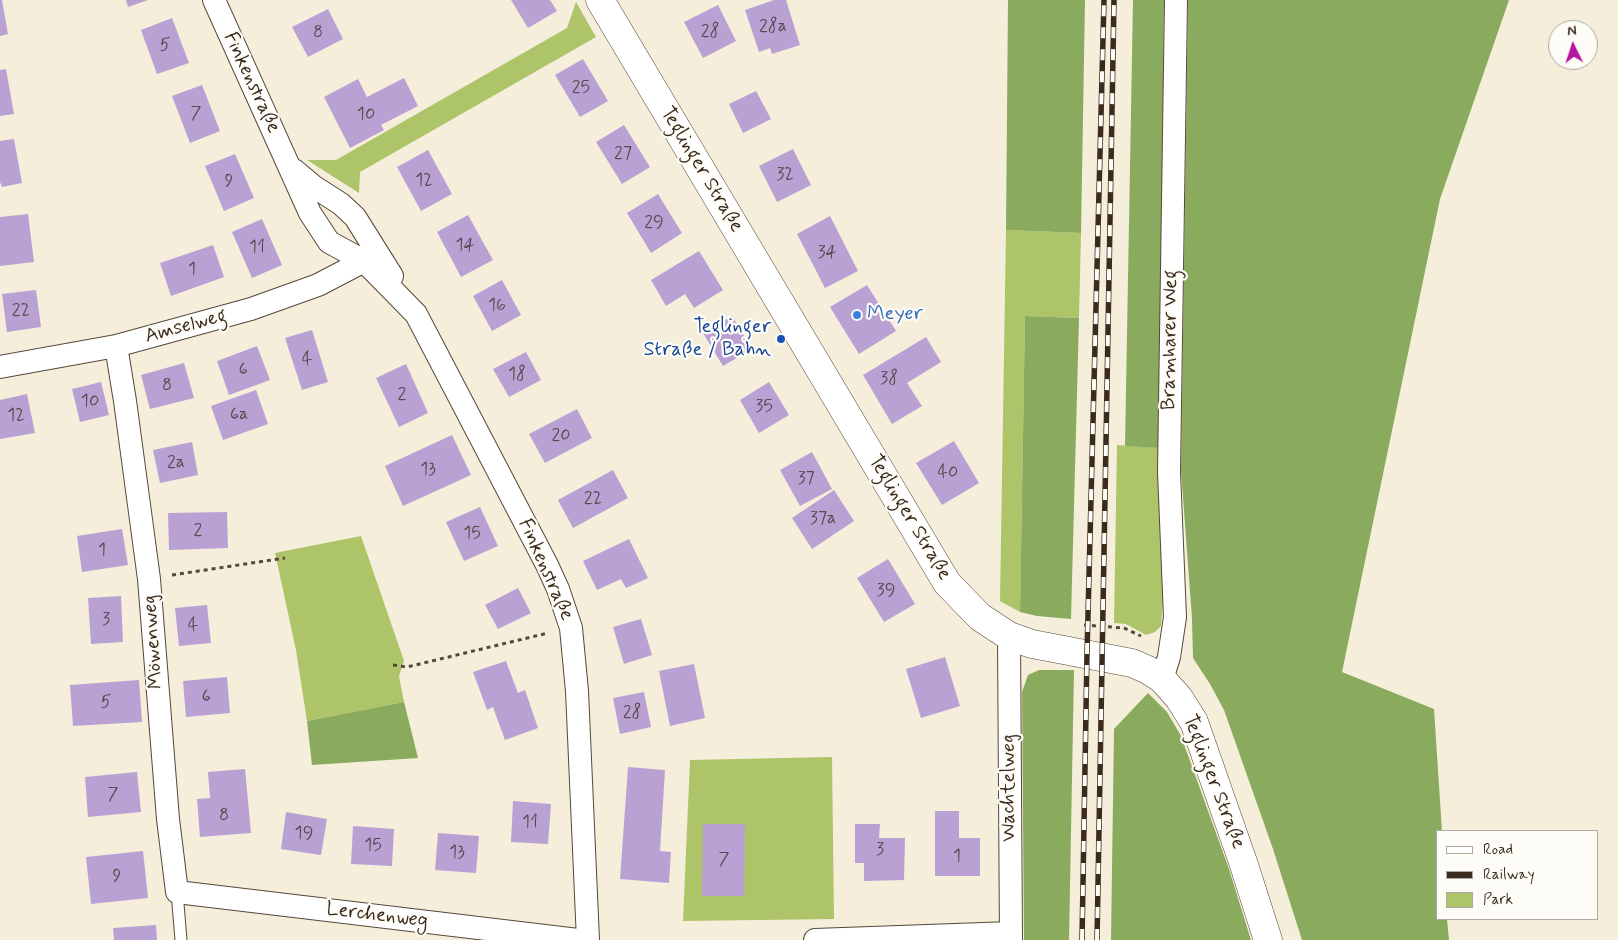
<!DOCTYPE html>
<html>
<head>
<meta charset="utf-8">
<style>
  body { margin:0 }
  #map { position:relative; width:1618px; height:940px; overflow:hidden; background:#f5eedb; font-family:Mynerve,sans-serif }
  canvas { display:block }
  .legend { position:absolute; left:1436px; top:830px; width:162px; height:90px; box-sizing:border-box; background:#fdfcf7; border:1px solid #afa8a0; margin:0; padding:6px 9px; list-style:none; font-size:15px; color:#3b2a1e }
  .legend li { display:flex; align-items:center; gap:10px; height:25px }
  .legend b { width:25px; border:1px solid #afa8a0 }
  .north { position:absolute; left:1548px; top:20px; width:50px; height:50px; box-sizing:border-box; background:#fdfcf7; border:1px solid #afa8a0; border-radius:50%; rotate:356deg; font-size:14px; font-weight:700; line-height:20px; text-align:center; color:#3b2a1e }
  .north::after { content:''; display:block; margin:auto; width:18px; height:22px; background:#b5179e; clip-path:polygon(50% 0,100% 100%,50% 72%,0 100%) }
</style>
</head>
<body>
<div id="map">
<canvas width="1618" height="940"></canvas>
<ul class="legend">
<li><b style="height:6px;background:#fff"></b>Road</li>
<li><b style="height:6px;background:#3b2a1e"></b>Railway</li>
<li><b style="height:14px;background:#aec469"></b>Park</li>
</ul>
<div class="north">N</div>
</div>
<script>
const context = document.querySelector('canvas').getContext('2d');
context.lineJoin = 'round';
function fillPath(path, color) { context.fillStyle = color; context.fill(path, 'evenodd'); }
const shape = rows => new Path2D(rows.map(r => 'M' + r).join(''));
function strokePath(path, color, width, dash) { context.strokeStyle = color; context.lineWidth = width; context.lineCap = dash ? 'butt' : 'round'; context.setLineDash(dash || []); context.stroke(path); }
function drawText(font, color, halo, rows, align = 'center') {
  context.font = font + ' Mynerve,sans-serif'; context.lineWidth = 4.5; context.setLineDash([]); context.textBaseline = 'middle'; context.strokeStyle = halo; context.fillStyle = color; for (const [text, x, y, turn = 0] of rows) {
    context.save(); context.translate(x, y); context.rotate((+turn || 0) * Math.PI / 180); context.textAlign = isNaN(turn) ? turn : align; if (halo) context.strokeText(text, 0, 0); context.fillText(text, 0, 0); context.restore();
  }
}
const green = shape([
  [576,2,596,37,360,172,359,193,307,160,336,160,567,28],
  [1006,230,1081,233,1079,318,1025,316,1020,612,1000,601],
  [1117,445,1159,448,1165,578,1162,613,1161,626,1155,632,1146,635,1126,624,1114,623],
  [361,536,404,661,399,676,404,702,307,721,296,650,275,553],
  [832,757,834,919,683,921,690,760]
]);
const forest = shape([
  [1008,0,1085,0,1081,233,1006,230],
  [1133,0,1164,0,1159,448,1125,446],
  [1188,0,1509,0,1440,199,1342,672,1434,709,1442,831,1437,831,1437,919,1447,919,1449,940,1302,940,1273,849,1224,710,1210,684,1193,658,1192,618,1181,471],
  [1025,316,1079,318,1071,619,1037,616,1020,612],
  [1039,670,1074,670,1069,940,1024,940,1022,692,1028,675],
  [1148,693,1167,712,1181,736,1229,869,1251,940,1111,940,1114,729],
  [404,702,418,758,312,765,307,721]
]);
const building = shape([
  [0,0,2,0,8,34,0,36],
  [126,0,148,0,128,7],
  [511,0,550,0,557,11,528,28],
  [774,0,786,0,800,45,772,54,770,48,759,52,745,10],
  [718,5,736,41,703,58,684,22],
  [328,9,343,39,308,57,292,27],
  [172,18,189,63,157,74,141,30],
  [583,59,608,101,580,117,555,75],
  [6,69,14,114,0,116,0,70],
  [404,78,418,106,381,125,384,130,350,148,324,97,358,79,367,97],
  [202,85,220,131,190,143,172,96],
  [756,91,771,119,743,133,729,104],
  [624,125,650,167,622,184,596,142],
  [14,139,22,183,2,187,0,182,0,141],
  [793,149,811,185,777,202,759,166],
  [428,150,452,194,421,211,397,167],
  [235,154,254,198,224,211,205,166],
  [658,194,682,233,651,253,627,213],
  [28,214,34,262,0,266,0,217],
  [468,215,493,260,461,277,437,232],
  [830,216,858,271,825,288,797,234],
  [262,219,282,265,252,278,232,232],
  [213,245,224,277,171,296,160,263],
  [699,251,723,290,694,308,685,294,666,306,651,280],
  [502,280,521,315,492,331,473,296],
  [867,285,896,331,859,354,830,307],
  [36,290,41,327,7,332,2,294],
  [732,316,752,349,723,366,703,333],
  [312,330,328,382,302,390,285,338],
  [926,337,941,362,907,383,922,406,892,424,863,375],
  [257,346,270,380,229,395,217,361],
  [526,352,541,380,509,397,493,369],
  [184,363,194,398,150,409,141,375],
  [406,364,428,413,399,427,376,378],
  [101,382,109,415,80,422,72,389],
  [769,382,789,415,759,433,740,400],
  [256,390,268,424,223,440,211,406],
  [27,394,35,433,0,439,0,400],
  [577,409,592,438,545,463,529,434],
  [452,435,471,475,403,506,385,466],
  [954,441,979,483,942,505,916,463],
  [192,442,198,475,160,483,153,450],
  [812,452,832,489,800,506,780,470],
  [613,470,628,498,573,528,558,500],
  [834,490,854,521,812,549,792,518],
  [480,507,498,546,464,561,446,522],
  [227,512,228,548,169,550,168,513],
  [122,529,128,565,82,572,77,536],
  [629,539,648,578,626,588,621,579,597,590,583,561],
  [888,559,915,604,884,622,857,578],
  [518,588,531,613,498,629,485,605],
  [121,596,123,642,91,644,88,598],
  [207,605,211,643,179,646,175,608],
  [641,619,652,655,624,664,613,627],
  [945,657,960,706,921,718,906,669],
  [506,661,518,693,525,690,538,728,505,740,493,707,487,710,473,672],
  [694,664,705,718,670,726,659,671],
  [227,677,230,713,186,717,183,681],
  [139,680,142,722,73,726,70,685],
  [644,692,651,727,620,734,613,698],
  [628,767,665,770,660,851,671,852,669,883,620,879],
  [245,769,251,833,200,837,197,799,210,798,208,772],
  [137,772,141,812,88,817,85,777],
  [513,801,551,804,548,844,511,842],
  [935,811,959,811,959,838,980,838,980,876,935,876],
  [286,812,327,819,321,855,281,849],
  [703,824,745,824,744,896,702,896],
  [855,824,880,824,879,838,905,838,904,880,864,881,864,863,855,863],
  [353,826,394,829,392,866,351,864],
  [438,833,479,836,476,873,435,870],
  [143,851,148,898,91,904,86,857],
  [156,925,157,940,114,940,113,928]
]);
const path = shape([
  [172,575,285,558],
  [1084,625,1124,628,1141,636],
  [393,665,407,667,548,633]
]);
const service = shape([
  [177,892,181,940]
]);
const minor = shape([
  [214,0,310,213,329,242,364,261,416,314,547,565,558,589,571,628,577,691,588,940],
  [294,170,313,186,341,204,355,217,392,276],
  [116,346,125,401,149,579,168,819,177,892,578,940],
  [0,367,116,346,251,309,318,285,364,261],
  [1009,636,1011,940],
  [1162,679,1169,657,1175,617,1169,472,1176,0],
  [815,940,1011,933]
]);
const tertiary = shape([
  [600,0,947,583,980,617,1009,636,1032,644,1132,663,1148,670,1162,679,1179,698,1194,722,1243,862,1268,940]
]);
const rail = shape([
  [1082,940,1087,653,1104,0],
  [1097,940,1114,0]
]);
const markers = [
  [857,315,5,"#3f7fe0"],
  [781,339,5,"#1a4fb4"]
];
const numberNames = [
  ["28a",773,27],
  ["28",710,32],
  ["8",318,33],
  ["5",165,46],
  ["25",581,88],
  ["7",196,114],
  ["10",366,115],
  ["27",623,154],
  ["32",785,175],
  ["12",424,181],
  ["9",229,182],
  ["29",654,223],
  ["14",465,246],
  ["11",257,248],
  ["34",827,253],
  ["1",192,270],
  ["16",497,306],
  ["22",21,311],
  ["4",307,360],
  ["6",243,370],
  ["18",517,375],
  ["38",889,379],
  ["8",167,386],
  ["2",402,395],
  ["10",90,402],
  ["35",764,407],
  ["6a",239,415],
  ["12",16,416],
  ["20",561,436],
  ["2a",176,463],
  ["13",428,470],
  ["40",948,473],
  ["37",806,479],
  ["22",593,499],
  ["37a",823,519],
  ["2",198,531],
  ["15",472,534],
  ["1",102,551],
  ["39",886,591],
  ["3",106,620],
  ["4",193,626],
  ["6",206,697],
  ["5",106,703],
  ["28",632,713],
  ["7",113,795],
  ["8",224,816],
  ["11",530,823],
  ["19",304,834],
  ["15",373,846],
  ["3",880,850],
  ["13",457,853],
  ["1",957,857],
  ["7",724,860],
  ["9",117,877]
];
const streetNames = [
  ["Finkenstraße",251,83,65],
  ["Teglinger Straße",701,170,59],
  ["Amselweg",186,327,-15],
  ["Bramharer Weg",1171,340,-89],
  ["Teglinger Straße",909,518,59],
  ["Finkenstraße",545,570,66],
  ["Möwenweg",154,642,-94],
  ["Teglinger Straße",1213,782,69],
  ["Wachtelweg",1010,788,-90],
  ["Lerchenweg",377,916,7]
];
const shopNames = [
  ["Meyer",867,315]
];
const transitNames = [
  ["Teglinger",771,328],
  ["Straße / Bahn",771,351]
];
fillPath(green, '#aec469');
fillPath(forest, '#8aaa5d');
fillPath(building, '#b9a1d4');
strokePath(service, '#57473a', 13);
strokePath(minor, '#57473a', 24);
strokePath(tertiary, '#57473a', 29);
strokePath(path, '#57473a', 3, [4, 4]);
strokePath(service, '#fff', 11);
strokePath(minor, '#fff', 22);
strokePath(tertiary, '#fff', 28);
strokePath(rail, '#3b2a1e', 5.5);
strokePath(rail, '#fdfcf7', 4, [11]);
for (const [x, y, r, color] of markers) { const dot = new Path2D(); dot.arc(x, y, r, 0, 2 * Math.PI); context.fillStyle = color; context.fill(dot); strokePath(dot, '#fdfcf7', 2); }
drawText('18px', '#5a484c', null, numberNames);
drawText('20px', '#3b2a1e', '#fdfcf7', streetNames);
drawText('20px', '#366cbe', '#fdfcf7', shopNames, 'left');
drawText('20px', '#164399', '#fdfcf7', transitNames, 'right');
</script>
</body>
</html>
